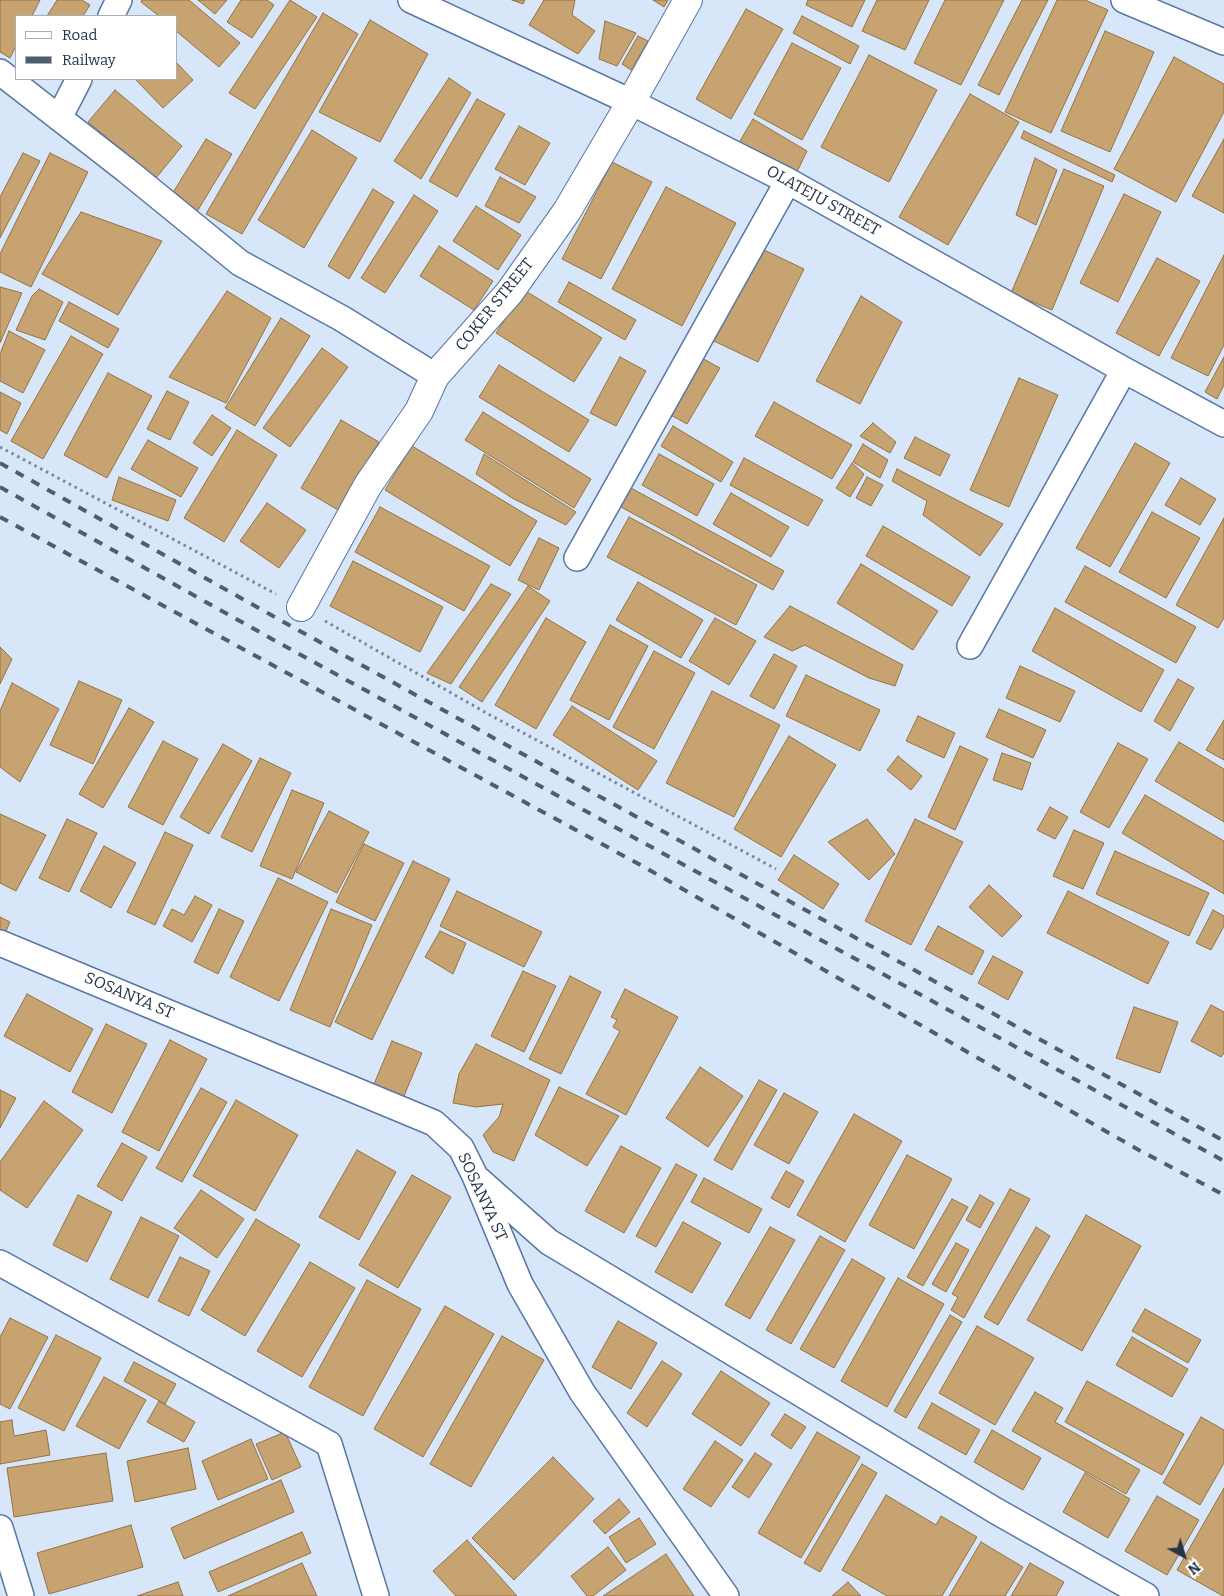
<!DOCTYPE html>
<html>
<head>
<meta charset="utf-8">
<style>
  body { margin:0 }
  #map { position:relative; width:1224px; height:1596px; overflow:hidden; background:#d8e6fa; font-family:Bitter,serif }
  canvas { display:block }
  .legend { position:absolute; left:15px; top:15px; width:162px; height:65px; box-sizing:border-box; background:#fff; border:1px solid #a8aeb5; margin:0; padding:6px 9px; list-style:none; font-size:15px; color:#263447 }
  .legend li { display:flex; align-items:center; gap:10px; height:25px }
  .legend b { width:25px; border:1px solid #a8aeb5 }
  .north { position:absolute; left:1159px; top:1531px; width:50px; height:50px; -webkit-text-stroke:4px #fff; paint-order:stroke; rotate:141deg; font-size:14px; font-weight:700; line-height:20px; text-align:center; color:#263447 }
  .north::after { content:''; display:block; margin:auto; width:18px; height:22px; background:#263447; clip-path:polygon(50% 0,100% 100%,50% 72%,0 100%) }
</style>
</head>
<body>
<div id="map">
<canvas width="1224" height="1596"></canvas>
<ul class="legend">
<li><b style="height:6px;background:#fff"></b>Road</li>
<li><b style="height:6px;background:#4f5d70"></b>Railway</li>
</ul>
<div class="north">N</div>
</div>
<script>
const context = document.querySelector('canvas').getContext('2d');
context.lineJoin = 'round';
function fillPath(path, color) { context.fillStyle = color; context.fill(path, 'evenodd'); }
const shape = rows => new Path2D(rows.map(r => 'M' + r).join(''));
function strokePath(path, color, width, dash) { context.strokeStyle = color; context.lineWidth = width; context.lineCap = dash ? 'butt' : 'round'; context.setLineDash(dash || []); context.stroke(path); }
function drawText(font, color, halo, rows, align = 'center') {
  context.font = font + ' Bitter,serif'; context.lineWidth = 4.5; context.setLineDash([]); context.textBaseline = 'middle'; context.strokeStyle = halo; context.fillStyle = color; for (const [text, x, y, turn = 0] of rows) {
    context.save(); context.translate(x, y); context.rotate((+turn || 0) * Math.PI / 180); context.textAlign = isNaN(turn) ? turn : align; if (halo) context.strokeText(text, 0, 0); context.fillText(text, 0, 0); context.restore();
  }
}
const building = shape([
  [0,0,40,0,32,16,16,16,16,46,10,58,0,52,0,0],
  [57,0,82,0,90,5,83,16,47,16,57,0],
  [142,0,189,0,240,43,219,67,176,31,176,16,159,16,141,2,142,0],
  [198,0,227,0,215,14,198,0],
  [241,0,267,0,274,5,252,38,227,22,241,0],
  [290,0,317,17,255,109,229,93,290,0],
  [512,0,525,0,523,4,512,0],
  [544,0,575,0,572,15,595,31,578,54,529,25,544,0],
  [653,0,668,0,664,7,653,0],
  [808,0,865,0,852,27,806,5,808,0],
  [877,0,929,0,905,50,862,31,877,0],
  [945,0,1004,0,961,85,914,63,945,0],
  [1022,0,1048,0,999,95,978,85,1022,0],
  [1057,0,1085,0,1108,10,1051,133,1005,112,1057,0],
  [746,9,783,29,731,119,696,99,746,9],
  [323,13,358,34,242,234,206,214,323,13],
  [802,16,859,46,850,64,793,33,802,16],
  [370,20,428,54,380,142,319,112,370,20],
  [605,21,636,33,617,66,599,59,605,21],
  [1105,31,1154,52,1110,152,1061,131,1105,31],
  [638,36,648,41,631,70,622,64,638,36],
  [792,43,841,68,802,140,754,114,792,43],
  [869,55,937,90,889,182,821,147,869,55],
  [1174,57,1224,84,1224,112,1176,202,1114,169,1174,57],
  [176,62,193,80,163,108,135,79,176,79,176,62],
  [449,78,471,93,421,179,394,161,449,78],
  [115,90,182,146,156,178,88,122,115,90],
  [970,94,1019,122,948,245,899,217,970,94],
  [477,99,505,114,457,197,429,181,477,99],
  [753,119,807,151,796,174,737,146,753,119],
  [519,126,550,143,525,185,495,169,519,126],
  [312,130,357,158,304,248,258,220,312,130],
  [1024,131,1115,175,1112,182,1021,138,1024,131],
  [206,139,232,154,195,215,169,199,206,139],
  [1224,139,1224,213,1192,196,1224,139],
  [23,153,40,161,0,238,0,197,23,153],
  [50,153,88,172,31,287,0,272,0,254,50,153],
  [1035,158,1057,170,1036,225,1016,215,1035,158],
  [612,162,652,182,601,279,562,259,612,162],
  [1064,169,1104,186,1052,310,1011,293,1064,169],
  [500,177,536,197,519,223,485,206,500,177],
  [666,187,736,223,682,326,612,289,666,187],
  [373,189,394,202,349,279,328,266,373,189],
  [1124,194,1161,212,1118,302,1080,283,1124,194],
  [414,195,438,211,385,293,361,278,414,195],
  [476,206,521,235,498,270,453,241,476,206],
  [81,212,162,241,118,315,42,274,81,212],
  [439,246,493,281,474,310,420,276,439,246],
  [760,248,804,269,758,362,714,341,760,248],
  [1224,255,1224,345,1208,376,1171,358,1224,255],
  [1157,258,1200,281,1159,356,1116,333,1157,258],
  [569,282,636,320,625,340,558,302,569,282],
  [0,287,22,293,0,343,0,287],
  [39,289,63,302,45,340,16,330,32,296,39,289],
  [524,290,602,338,574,382,496,333,524,290],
  [227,291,271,318,226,403,169,377,227,291],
  [861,296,902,322,860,404,816,381,861,296],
  [69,302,119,329,108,348,59,321,69,302],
  [281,318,310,336,255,426,225,408,281,318],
  [9,331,45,350,23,393,0,381,0,354,9,331],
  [71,336,103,354,43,459,11,441,71,336],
  [322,348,348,367,290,447,263,428,322,348],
  [620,357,646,371,616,426,590,413,620,357],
  [700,357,720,368,687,424,667,413,700,357],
  [1224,357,1224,385,1217,399,1205,392,1224,357],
  [499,365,589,420,569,452,479,397,499,365],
  [108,373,152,396,107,478,64,455,108,373],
  [1019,378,1058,395,1009,507,970,490,1019,378],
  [167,391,189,402,170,440,147,429,167,391],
  [0,392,21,403,7,434,0,430,0,392],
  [774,402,852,445,832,479,755,436,774,402],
  [483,412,591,479,574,508,465,440,483,412],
  [212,415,231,428,212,456,193,443,212,415],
  [341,420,379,442,338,510,301,488,341,420],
  [873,423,896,442,890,453,860,436,873,423],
  [673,426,733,462,721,482,661,446,673,426],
  [237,430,277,455,224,542,184,518,237,430],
  [915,437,950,455,940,476,904,458,915,437],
  [148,440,198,468,181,497,131,469,148,440],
  [1135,443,1170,463,1110,567,1076,548,1135,443],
  [863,444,888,460,880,478,853,462,863,444],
  [412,446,537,521,510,566,385,490,412,446],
  [484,454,576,512,566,525,512,498,476,474,484,454],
  [659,454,714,484,697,516,642,485,659,454],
  [744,458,823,500,808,526,730,485,744,458],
  [852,463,864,474,850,497,836,488,852,463],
  [897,469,1003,524,980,556,923,515,927,501,892,481,897,469],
  [119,477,176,500,168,521,112,500,119,477],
  [867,477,883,485,871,506,856,498,867,477],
  [1181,478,1216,499,1200,525,1165,505,1181,478],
  [631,488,784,571,773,590,621,507,631,488],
  [731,493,789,527,771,557,713,524,731,493],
  [267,503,306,530,279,568,240,541,267,503],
  [380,507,490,566,464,611,355,552,380,507],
  [1152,512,1200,538,1166,598,1119,572,1152,512],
  [629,517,757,585,736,625,607,557,629,517],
  [1224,518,1224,618,1218,628,1176,605,1224,518],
  [883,526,970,577,952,606,866,556,883,526],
  [539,538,559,548,539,590,518,580,539,538],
  [353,561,443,607,420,652,330,606,353,561],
  [861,564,938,611,913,650,837,603,861,564],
  [1085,566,1196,627,1176,663,1065,602,1085,566],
  [638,582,703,620,681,658,616,620,638,582],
  [491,584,511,594,451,684,427,673,491,584],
  [528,586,550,601,482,702,459,687,528,586],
  [790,606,903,665,895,686,869,678,805,645,792,651,764,637,790,606],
  [1055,608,1164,670,1141,712,1032,651,1055,608],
  [546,618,586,642,536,729,495,705,546,618],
  [715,618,756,641,729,685,689,661,715,618],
  [610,625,648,646,609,720,570,700,610,625],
  [0,647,12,659,0,684,0,647],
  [654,651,695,673,654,749,613,727,654,651],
  [774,654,797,666,774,709,750,696,774,654],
  [1020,666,1075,691,1060,722,1006,698,1020,666],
  [806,675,880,710,860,751,786,716,806,675],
  [1178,679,1194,688,1170,731,1154,721,1178,679],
  [79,681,122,700,93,764,50,745,79,681],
  [12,683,59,709,20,782,0,767,0,711,12,683],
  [712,691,780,725,734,817,666,783,712,691],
  [572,706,657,761,638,790,553,735,572,706],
  [129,708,154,722,103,808,79,794,129,708],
  [999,709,1046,730,1033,758,986,737,999,709],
  [918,716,955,733,944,758,906,741,918,716],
  [1224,720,1224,760,1206,750,1224,720],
  [789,736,836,765,781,857,734,829,789,736],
  [163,741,198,759,163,825,128,807,163,741],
  [1179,742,1224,769,1224,822,1155,781,1179,742],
  [1118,743,1148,759,1109,828,1080,812,1118,743],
  [223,744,252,761,209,834,180,817,223,744],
  [960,746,988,759,955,830,928,817,960,746],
  [1002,753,1031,763,1022,790,993,780,1002,753],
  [898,756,922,776,911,790,887,770,898,756],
  [260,758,291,773,252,852,221,837,260,758],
  [292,790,324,803,292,879,260,866,292,790],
  [1145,795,1224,841,1224,894,1122,833,1145,795],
  [1050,807,1068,817,1055,839,1037,830,1050,807],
  [329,811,369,832,337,893,296,872,329,811],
  [0,814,46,835,16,891,0,883,0,814],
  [67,819,97,833,69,892,39,878,67,819],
  [867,819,895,854,869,880,828,842,867,819],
  [915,819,963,842,911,945,865,921,915,819],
  [1074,830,1104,843,1083,889,1053,876,1074,830],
  [165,832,193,845,155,925,127,912,165,832],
  [364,844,404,863,375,921,336,902,364,844],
  [104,846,136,863,111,908,80,891,104,846],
  [1115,851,1209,893,1189,936,1096,894,1115,851],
  [794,855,839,884,823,909,778,880,794,855],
  [413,861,450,879,372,1040,335,1022,413,861],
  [278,878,328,902,279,1001,230,977,278,878],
  [989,885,1022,916,1002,937,969,907,989,885],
  [457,891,542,932,524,967,440,926,457,891],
  [1068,891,1169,942,1148,984,1047,933,1068,891],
  [195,896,212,905,192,942,163,926,172,909,184,915,195,896],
  [219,909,244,921,218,974,194,962,219,909],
  [331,909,372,925,330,1027,290,1010,331,909],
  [1213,910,1224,916,1224,926,1211,950,1196,943,1213,910],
  [0,917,10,922,3,938,0,936,0,917],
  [938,926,984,951,972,975,925,950,938,926],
  [440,931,466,943,453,974,425,957,440,931],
  [993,956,1023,972,1008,1000,978,983,993,956],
  [523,971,556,986,524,1052,491,1036,523,971],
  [570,976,601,992,561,1074,529,1059,570,976],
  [625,989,678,1017,626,1115,586,1094,620,1031,613,1027,617,1020,611,1017,625,989],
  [27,994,93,1029,70,1072,4,1036,27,994],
  [1211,1005,1224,1012,1224,1053,1221,1057,1191,1041,1211,1005],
  [1134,1007,1178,1022,1160,1073,1116,1058,1134,1007],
  [106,1024,147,1044,112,1113,72,1092,106,1024],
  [170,1040,207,1059,159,1151,122,1132,170,1040],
  [392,1041,422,1053,404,1096,374,1084,392,1041],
  [476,1044,550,1080,514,1161,493,1152,483,1135,499,1117,503,1104,476,1107,453,1103,459,1074,476,1044],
  [700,1067,743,1096,708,1147,666,1118,700,1067],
  [759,1080,777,1090,732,1170,714,1160,759,1080],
  [559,1087,619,1116,587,1166,535,1135,559,1087],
  [201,1088,227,1102,182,1182,156,1168,201,1088],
  [0,1090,16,1098,0,1128,0,1090],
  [784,1093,818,1112,789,1164,754,1145,784,1093],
  [236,1100,298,1135,255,1211,193,1176,236,1100],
  [44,1101,83,1130,27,1208,0,1190,0,1162,44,1101],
  [854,1114,902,1141,845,1242,797,1215,854,1114],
  [122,1143,147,1157,122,1201,97,1186,122,1143],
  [621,1146,661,1168,624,1233,585,1211,621,1146],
  [357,1150,396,1172,359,1240,319,1217,357,1150],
  [907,1155,952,1179,914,1249,869,1225,907,1155],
  [676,1164,697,1175,656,1247,636,1236,676,1164],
  [786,1171,804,1181,789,1208,771,1198,786,1171],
  [412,1175,451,1197,398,1288,359,1265,412,1175],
  [704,1178,762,1209,749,1233,691,1202,704,1178],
  [1010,1189,1030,1199,964,1318,951,1310,958,1297,952,1294,1010,1189],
  [201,1190,244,1219,217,1258,174,1228,201,1190],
  [78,1195,112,1212,87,1262,53,1245,78,1195],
  [980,1195,994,1203,980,1228,966,1220,980,1195],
  [952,1199,968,1207,923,1286,907,1277,952,1199],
  [1086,1215,1141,1246,1082,1351,1027,1320,1086,1215],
  [141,1217,179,1236,148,1298,110,1279,141,1217],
  [256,1219,300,1245,245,1336,201,1310,256,1219],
  [683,1222,721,1243,692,1293,655,1272,683,1222],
  [770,1227,795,1240,750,1319,725,1305,770,1227],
  [1036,1227,1050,1236,998,1325,984,1317,1036,1227],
  [820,1236,845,1250,791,1344,766,1330,820,1236],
  [956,1243,969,1250,946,1292,932,1284,956,1243],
  [180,1257,210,1271,189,1316,158,1301,180,1257],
  [852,1259,885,1278,834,1368,800,1349,852,1259],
  [310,1262,355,1288,302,1377,257,1351,310,1262],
  [898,1278,944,1304,887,1407,841,1381,898,1278],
  [367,1280,421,1309,363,1416,309,1387,367,1280],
  [445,1306,494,1334,423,1457,374,1429,445,1306],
  [1145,1309,1201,1340,1188,1363,1132,1331,1145,1309],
  [950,1315,962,1322,906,1418,894,1411,950,1315],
  [10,1318,48,1337,10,1409,0,1404,0,1337,10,1318],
  [618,1321,657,1343,631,1389,592,1367,618,1321],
  [977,1326,1034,1358,995,1425,939,1393,977,1326],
  [56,1335,101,1358,64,1431,18,1408,56,1335],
  [502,1336,544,1360,471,1487,430,1464,502,1336],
  [1132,1337,1188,1369,1172,1397,1116,1365,1132,1337],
  [662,1361,682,1374,647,1427,627,1413,662,1361],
  [134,1362,176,1384,165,1404,124,1381,134,1362],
  [721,1371,770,1403,741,1446,692,1414,721,1371],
  [104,1377,146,1400,119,1449,76,1426,104,1377],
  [1087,1381,1184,1434,1162,1475,1065,1422,1087,1381],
  [1035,1392,1063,1408,1055,1422,1140,1470,1126,1494,1012,1431,1035,1392],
  [159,1401,195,1422,184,1442,147,1422,159,1401],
  [932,1403,980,1430,966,1455,918,1428,932,1403],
  [785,1414,806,1427,791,1449,771,1435,785,1414],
  [1201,1417,1224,1430,1224,1463,1200,1505,1163,1483,1201,1417],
  [12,1420,14,1436,46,1430,50,1455,0,1464,0,1422,12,1420],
  [992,1430,1041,1458,1023,1490,974,1462,992,1430],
  [285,1432,301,1467,272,1480,256,1444,285,1432],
  [817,1432,860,1457,801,1558,758,1533,817,1432],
  [251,1439,268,1479,218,1500,202,1461,251,1439],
  [715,1441,743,1460,711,1507,683,1489,715,1441],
  [188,1448,196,1489,135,1502,127,1461,188,1448],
  [106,1453,113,1501,14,1517,7,1468,106,1453],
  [755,1453,772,1464,749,1498,732,1487,755,1453],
  [553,1457,594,1499,514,1580,472,1538,553,1457],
  [862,1464,877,1473,820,1572,804,1563,862,1464],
  [1085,1473,1130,1499,1108,1538,1063,1512,1085,1473],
  [281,1480,294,1512,184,1559,171,1528,281,1480],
  [1224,1488,1224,1596,1223,1596,1177,1570,1224,1488],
  [886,1495,936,1525,941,1516,977,1537,942,1596,887,1596,842,1570,886,1495],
  [1157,1496,1199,1520,1167,1575,1125,1551,1157,1496],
  [619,1499,630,1512,605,1534,593,1521,619,1499],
  [639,1518,656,1544,626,1563,609,1537,639,1518],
  [131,1525,143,1567,49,1594,37,1553,131,1525],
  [302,1532,311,1553,218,1592,209,1572,302,1532],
  [467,1540,517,1596,456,1596,433,1571,467,1540],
  [981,1542,1023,1567,1005,1596,949,1596,981,1542],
  [608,1547,626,1570,593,1596,587,1596,571,1576,608,1547],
  [666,1554,694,1596,603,1596,666,1554],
  [302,1563,317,1596,228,1596,302,1563],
  [1030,1563,1064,1582,1056,1596,1011,1596,1030,1563],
  [178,1582,183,1596,137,1596,178,1582],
  [848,1582,861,1596,832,1596,848,1582]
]);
const path = shape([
  [0,447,276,594],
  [325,621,490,715,776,869]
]);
const minor = shape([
  [411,0,631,102,788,181,1124,370,1224,424],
  [1124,0,1224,42],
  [111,16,119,0],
  [0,72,126,170,240,263,341,318,435,376],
  [59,118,79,79],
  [577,558,788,181],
  [970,646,1124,370],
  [0,943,434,1123,461,1148,475,1176,520,1284,582,1392,726,1596],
  [479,1180,549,1242,996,1511,1146,1596],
  [0,1263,329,1444,376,1596],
  [0,1528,21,1596]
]);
const tertiary = shape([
  [301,607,368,485,419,411,435,376,509,293,567,211,631,102,688,0]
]);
const rail = shape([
  [0,463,289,625,1224,1141],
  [0,487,281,644,1224,1161],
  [0,517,646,868,1137,1149,1224,1195]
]);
const streetNames = [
  ["OLATEJU STREET",823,201,29],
  ["COKER STREET",495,305,-51],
  ["SOSANYA ST",129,996,23],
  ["SOSANYA ST",482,1197,65]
];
fillPath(building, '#c6a370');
strokePath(building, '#947341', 1);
strokePath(minor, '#5877a4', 28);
strokePath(tertiary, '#5877a4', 30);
strokePath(path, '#79879a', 3, [2.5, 4]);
strokePath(minor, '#fff', 25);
strokePath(tertiary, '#fff', 28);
strokePath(rail, '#4f5d70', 4, [9, 9]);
drawText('16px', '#263447', '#fff', streetNames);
</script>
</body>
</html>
